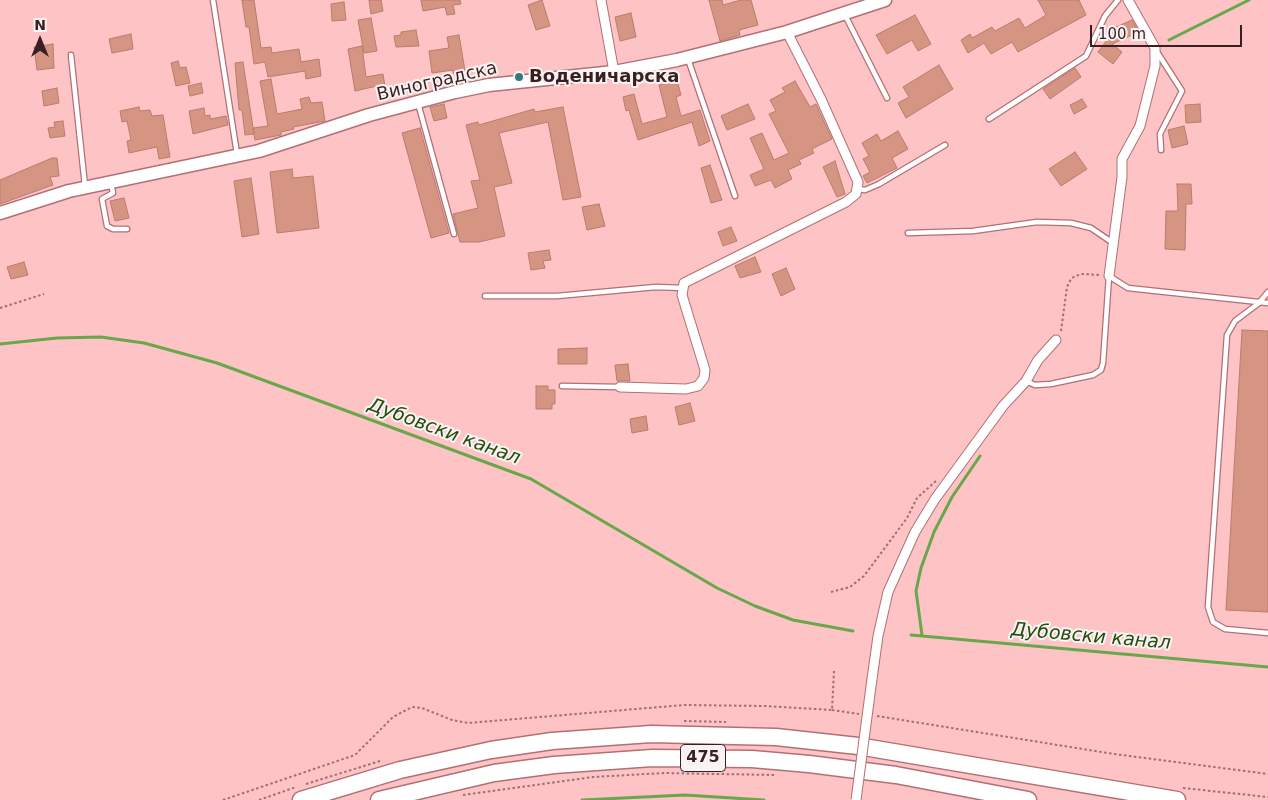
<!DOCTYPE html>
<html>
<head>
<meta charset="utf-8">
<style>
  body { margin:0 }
  #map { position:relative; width:1268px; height:800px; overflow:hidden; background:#fdc3c5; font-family:"DejaVu Sans",sans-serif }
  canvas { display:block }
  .north { position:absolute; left:15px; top:15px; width:50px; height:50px; -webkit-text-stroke:4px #faf3f3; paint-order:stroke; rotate:0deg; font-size:14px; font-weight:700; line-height:20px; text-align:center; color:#3a1f21 }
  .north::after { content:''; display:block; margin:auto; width:18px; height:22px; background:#3a1f21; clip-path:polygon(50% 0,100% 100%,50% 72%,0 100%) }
  .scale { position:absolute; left:1090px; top:25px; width:152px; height:22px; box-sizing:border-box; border:2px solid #3a1f21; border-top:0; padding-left:6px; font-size:15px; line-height:18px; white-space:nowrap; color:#3a1f21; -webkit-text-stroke:4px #faf3f3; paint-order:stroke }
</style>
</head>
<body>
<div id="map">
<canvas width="1268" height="800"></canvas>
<div class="north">N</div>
<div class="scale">100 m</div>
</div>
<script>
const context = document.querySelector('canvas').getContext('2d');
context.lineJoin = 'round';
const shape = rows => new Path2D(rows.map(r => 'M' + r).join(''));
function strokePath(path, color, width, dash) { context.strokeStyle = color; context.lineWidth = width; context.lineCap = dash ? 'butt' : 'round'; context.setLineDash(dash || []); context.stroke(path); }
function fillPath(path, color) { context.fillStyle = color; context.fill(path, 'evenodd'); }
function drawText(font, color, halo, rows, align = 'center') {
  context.font = font + ' "DejaVu Sans",sans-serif'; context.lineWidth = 4; context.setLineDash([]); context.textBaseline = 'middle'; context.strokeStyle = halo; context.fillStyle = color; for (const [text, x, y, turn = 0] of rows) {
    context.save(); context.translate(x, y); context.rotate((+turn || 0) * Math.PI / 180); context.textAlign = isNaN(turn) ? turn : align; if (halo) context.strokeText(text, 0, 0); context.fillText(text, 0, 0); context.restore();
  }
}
const stream = shape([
  [1169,40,1249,0],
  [0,344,57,338,101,337,144,343,217,363,531,479,717,588,755,606,793,620,853,631],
  [911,635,1268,667],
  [922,635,916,591,921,568,934,532,952,497,980,456],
  [582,800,685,795,764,800]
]);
const building = shape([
  [242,0,254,0,261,48,271,47,272,53,299,49,301,62,319,59,321,76,306,79,305,71,268,77,265,62,254,64,249,27,246,27,242,0],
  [369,0,381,0,383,11,371,14,369,0],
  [421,0,460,0,461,4,453,5,455,14,447,15,445,7,423,11,421,0],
  [542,0,550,26,536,30,528,5,542,0],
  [709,0,722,0,723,5,741,0,751,0,758,25,739,30,740,35,720,41,709,0],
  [1038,0,1079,0,1086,15,1018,52,1012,42,991,54,984,43,968,53,961,40,970,34,972,38,992,27,995,31,1019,18,1025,28,1046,15,1038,0],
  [344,2,346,20,332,21,331,4,344,2],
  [631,13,636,37,620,41,615,17,631,13],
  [915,15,931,44,918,51,912,40,887,54,876,35,915,15],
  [371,18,377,51,364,53,358,20,371,18],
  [1132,20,1139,32,1112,44,1122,52,1113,64,1098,52,1110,36,1107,31,1132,20],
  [416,30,419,46,396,47,394,36,401,35,401,32,416,30],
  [131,34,133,49,112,53,109,39,131,34],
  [459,35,465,71,453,73,453,70,432,73,429,51,449,48,447,37,459,35],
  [53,44,54,68,37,70,34,47,53,44],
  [362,46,366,77,383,74,387,99,379,100,377,86,355,91,348,49,362,46],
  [178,61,180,68,186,67,190,83,176,86,171,63,178,61],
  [243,62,254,134,245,135,242,110,239,110,235,63,243,62],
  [939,65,953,89,906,118,898,103,909,97,903,87,939,65],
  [1075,68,1081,77,1050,99,1043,89,1075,68],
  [271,79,277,114,302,109,300,99,309,97,311,103,322,102,325,121,293,127,294,129,281,132,281,135,255,140,253,128,268,126,260,81,271,79],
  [677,80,681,95,676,97,681,116,700,110,710,141,699,146,692,122,638,140,629,110,626,111,623,97,634,94,642,124,667,117,659,85,677,80],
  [795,81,810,107,816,104,832,139,812,149,814,153,799,160,801,164,788,170,792,179,775,188,771,180,755,186,750,175,764,169,750,138,762,133,774,160,789,153,769,114,776,111,770,100,785,92,782,88,795,81],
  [201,83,203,93,190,96,188,86,201,83],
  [57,88,59,103,44,106,42,91,57,88],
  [1082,99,1087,107,1074,114,1070,105,1082,99],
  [444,104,447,118,434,121,430,107,444,104],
  [748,104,755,119,727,130,721,116,748,104],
  [1200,104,1201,122,1186,123,1185,105,1200,104],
  [139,107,140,111,150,110,152,116,163,115,170,157,159,159,157,147,129,153,127,141,131,140,127,121,122,122,120,111,139,107],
  [563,107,581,197,563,200,548,122,499,133,512,183,494,187,505,236,479,242,460,242,453,214,478,208,471,181,480,180,466,125,478,122,479,125,534,109,535,112,563,107],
  [204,108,205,116,210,115,210,119,226,116,228,125,193,134,189,111,204,108],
  [63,121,65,136,50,138,48,128,55,127,54,122,63,121],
  [1184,126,1188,144,1172,148,1168,130,1184,126],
  [420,128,449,233,431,238,402,133,420,128],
  [898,131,908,149,892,158,897,168,867,183,863,176,870,172,863,159,869,156,862,143,877,134,881,141,898,131],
  [1075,152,1087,169,1061,186,1049,169,1075,152],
  [52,158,57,158,59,176,50,177,53,185,0,204,0,180,52,158],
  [835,161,845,194,837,197,823,167,835,161],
  [710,165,722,200,711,203,701,168,710,165],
  [292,169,293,178,313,176,319,228,277,233,270,172,292,169],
  [251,178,259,234,242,237,234,181,251,178],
  [1177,184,1191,184,1192,204,1186,204,1185,250,1165,249,1166,211,1178,211,1177,184],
  [124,198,129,218,115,221,110,201,124,198],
  [599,204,605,226,587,230,582,207,599,204],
  [731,227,737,241,723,246,718,232,731,227],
  [549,250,551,260,543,261,545,268,531,270,528,253,549,250],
  [755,257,761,272,740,278,735,266,755,257],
  [24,262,28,275,11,279,7,267,24,262],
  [786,268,795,289,781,296,772,274,786,268],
  [1242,330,1268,331,1268,612,1226,610,1242,330],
  [587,348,587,364,558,364,558,349,587,348],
  [628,364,630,381,617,381,615,365,628,364],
  [536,386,548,386,548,390,555,390,555,404,552,404,552,409,536,409,536,386],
  [690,403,695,421,679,425,675,407,690,403],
  [646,416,648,430,632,433,630,419,646,416]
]);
const path = shape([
  [0,308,44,294],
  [1061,331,1067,287,1071,279,1075,276,1083,274,1099,275],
  [831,592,850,587,864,576,907,518,917,498,936,481],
  [832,710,859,714],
  [877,716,1114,754,1268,774],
  [684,721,726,722],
  [306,784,380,761],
  [1183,788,1268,797],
  [463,795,593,777,664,773,774,775],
  [223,800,355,755,393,717,412,707,422,708,452,720,468,723,684,705,765,706,832,710,834,671],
  [259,800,296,787]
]);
const lane = shape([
  [213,0,237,154],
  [845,15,887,98],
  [1157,52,1182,91,1160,134,1161,150],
  [71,55,85,186],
  [688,59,735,196],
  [418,103,454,234],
  [989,119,1086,56,1105,16,1118,0],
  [111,183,113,193,102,199,107,226,113,229,127,229],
  [858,189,865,190,879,184,945,145],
  [908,233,973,231,1037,222,1071,223,1091,228,1113,243],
  [1268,292,1259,303,1235,321,1227,335,1208,607,1213,622,1225,629,1268,633],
  [485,296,557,296,656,287,683,288],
  [1026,381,1035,385,1051,384,1093,375,1101,370,1103,363,1109,276,1128,288,1268,303],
  [562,386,620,387]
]);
const street = shape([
  [601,0,614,72],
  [1109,276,1122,177,1122,159,1140,126,1155,66,1155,48,1128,0],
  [620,387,686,389,698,386,704,378,705,370,682,295,684,283,846,202,856,194,858,182,821,99,787,32],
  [872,679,878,636,888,592,915,532,935,499,1003,406,1026,381,1038,360,1056,340]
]);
const secondary = shape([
  [0,213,69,191,259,151,369,115,455,92,489,85,614,72,677,60,787,32,885,0]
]);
const highway = shape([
  [301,800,400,770,491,750,552,741,651,734,776,737,858,746,1177,800],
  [379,800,494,773,554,765,652,758,752,759,809,764,896,775,1028,800]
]);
const streetBridge = shape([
  [856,800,872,679]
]);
const markers = [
  [519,77,5,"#327b7d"]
];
const shields = [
  [703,758,45]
];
const shieldNames = [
  ["475",703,758]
];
const poiNames = [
  ["Воденичарска",529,77]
];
const streetNames = [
  ["Виноградска",437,82,-13]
];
const waterNames = [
  ["Дубовски канал",444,432,20],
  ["Дубовски канал",1091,637,5]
];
strokePath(stream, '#69a74b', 3);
fillPath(building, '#d69582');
strokePath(building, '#bb7c6a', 1);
strokePath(lane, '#b27074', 7);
strokePath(street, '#b27074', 11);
strokePath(secondary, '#b27074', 15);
strokePath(highway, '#b27074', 19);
strokePath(path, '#9b7173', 2, [2.5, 2.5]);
strokePath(lane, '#fff', 4.5);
strokePath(street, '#fff', 9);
strokePath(secondary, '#fff', 12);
strokePath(highway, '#fff', 16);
strokePath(streetBridge, '#b27074', 11, []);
strokePath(streetBridge, '#fff', 9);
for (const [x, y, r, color] of markers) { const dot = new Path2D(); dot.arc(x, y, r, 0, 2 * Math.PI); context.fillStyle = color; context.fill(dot); strokePath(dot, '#faf3f3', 2); }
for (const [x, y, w] of shields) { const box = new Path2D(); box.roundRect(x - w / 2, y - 13.5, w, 27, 4); context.fillStyle = '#faf3f3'; context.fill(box); strokePath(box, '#3a1f21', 1); }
drawText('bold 16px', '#3a1f21', null, shieldNames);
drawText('bold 18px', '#3a1f21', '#faf3f3', poiNames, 'left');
drawText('18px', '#3a1f21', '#faf3f3', streetNames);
drawText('italic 19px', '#244c0b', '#faf3f3', waterNames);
</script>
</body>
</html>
